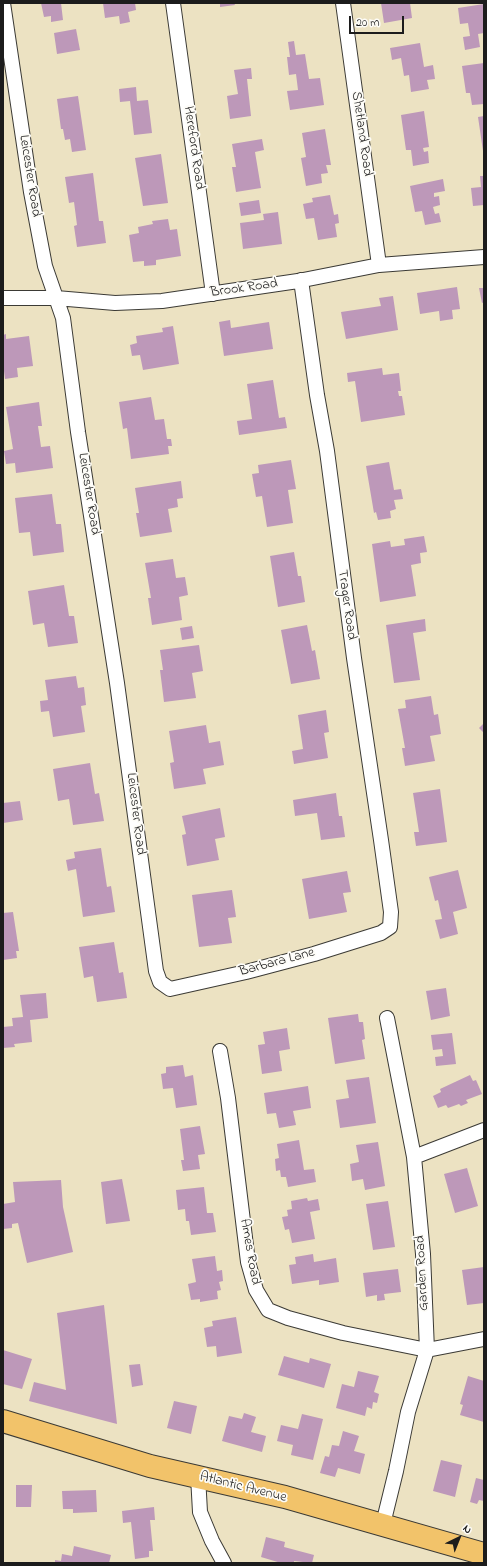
<!DOCTYPE html>
<html>
<head>
<meta charset="utf-8">
<style>
  body { margin:0 }
  #map { position:relative; width:487px; height:1566px; overflow:hidden; background:#ece2c2; font-family:"Indie Flower",sans-serif }
  canvas { display:block }
  .frame { position:absolute; inset:0; border:4px solid #1c1c1c; pointer-events:none }
  .north { position:absolute; left:439px; top:1518px; width:40px; height:40px; -webkit-text-stroke:3px #fdfcf7; paint-order:stroke; rotate:43deg; font-size:11px; font-weight:700; line-height:16px; text-align:center; color:#1c1c1c }
  .north::after { content:''; display:block; margin:auto; width:14px; height:18px; background:#1c1c1c; clip-path:polygon(50% 0,100% 100%,50% 72%,0 100%) }
  .scale { position:absolute; left:349px; top:16px; width:55px; height:18px; box-sizing:border-box; border:2px solid #1c1c1c; border-top:0; padding-left:5px; font-size:12px; line-height:14px; white-space:nowrap; color:#1c1c1c; -webkit-text-stroke:3px #fdfcf7; paint-order:stroke }
</style>
</head>
<body>
<div id="map">
<canvas width="487" height="1566"></canvas>
<div class="frame"></div>
<div class="north">N</div>
<div class="scale">20 m</div>
</div>
<script>
const context = document.querySelector('canvas').getContext('2d');
context.lineJoin = 'round';
function fillPath(path, color) { context.fillStyle = color; context.fill(path, 'evenodd'); }
const shape = rows => new Path2D(rows.map(r => 'M' + r).join(''));
function strokePath(path, color, width, dash) { context.strokeStyle = color; context.lineWidth = width; context.lineCap = dash ? 'butt' : 'round'; context.setLineDash(dash || []); context.stroke(path); }
function drawText(font, color, halo, rows, align = 'center') {
  context.font = font + ' "Indie Flower",sans-serif'; context.lineWidth = 3.5; context.setLineDash([]); context.textBaseline = 'middle'; context.strokeStyle = halo; context.fillStyle = color; for (const [text, x, y, turn = 0] of rows) {
    context.save(); context.translate(x, y); context.rotate((+turn || 0) * Math.PI / 180); context.textAlign = isNaN(turn) ? turn : align; if (halo) context.strokeText(text, 0, 0); context.fillText(text, 0, 0); context.restore();
  }
}
const building = shape([
  [41,3,61,3,63,20,51,22,51,16,44,17],
  [103,3,135,3,136,10,128,12,130,22,120,24,119,16,105,18],
  [220,3,234,3,235,5,220,7],
  [381,3,410,3,412,18,384,23],
  [484,4,484,33,478,34,480,47,465,50,463,37,470,36,468,23,460,24,458,8],
  [76,29,80,50,57,54,54,33],
  [294,41,296,55,305,54,309,79,320,78,324,105,290,110,287,91,298,90,296,74,289,75,287,57,290,57,288,42],
  [420,43,424,67,433,65,435,79,427,80,429,89,411,92,409,75,404,76,401,58,392,60,390,48],
  [484,63,484,104,472,105,470,93,466,93,462,66],
  [251,68,252,79,247,79,251,116,230,119,227,96,238,94,234,70],
  [136,87,137,101,148,100,152,133,134,135,130,101,120,102,119,89],
  [78,96,86,150,72,152,70,139,65,140,63,129,61,129,57,99],
  [424,111,429,147,423,148,424,152,428,151,429,163,413,166,411,150,406,150,401,115],
  [484,116,484,151,483,151,478,117],
  [325,129,331,165,326,165,328,173,321,174,322,183,306,186,301,158,306,157,302,133],
  [262,139,264,150,255,152,261,188,236,192,232,167,236,167,232,144],
  [161,154,168,203,143,206,135,158],
  [93,173,99,221,103,221,106,243,77,247,74,226,77,225,74,202,69,203,65,177],
  [480,176,484,176,484,205,473,206,471,188,481,187],
  [443,179,445,191,434,193,434,197,439,196,440,205,433,207,435,214,439,213,441,222,425,225,422,211,415,212,410,186],
  [330,195,334,215,338,214,339,223,335,224,337,237,318,240,314,218,306,219,303,204,313,202,312,198],
  [259,200,261,213,241,216,239,203],
  [278,212,282,244,243,249,240,223,264,220,263,214],
  [168,219,170,230,177,229,181,256,156,260,156,265,144,266,144,261,133,262,129,235,139,233,138,227,153,224,152,221],
  [457,287,460,309,452,310,453,319,440,321,439,311,420,314,417,293],
  [479,288,484,288,484,302,482,303],
  [393,296,398,330,346,339,341,312,381,306,379,298],
  [230,320,231,328,269,322,273,349,224,356,219,322],
  [173,326,179,364,143,370,140,355,132,356,130,345,137,343,136,336,163,332,162,328],
  [6,334,6,339,29,336,33,366,17,368,18,377,5,379,4,371,3,371,3,335],
  [382,368,383,375,399,373,401,391,398,391,399,396,402,396,405,415,361,422,355,381,348,382,347,373],
  [273,380,279,418,285,417,287,428,239,435,237,421,252,419,247,384],
  [151,397,155,420,164,419,167,439,171,439,172,446,168,446,169,454,131,459,127,428,123,429,119,402],
  [39,402,42,426,38,426,41,447,50,446,53,468,16,473,15,463,6,464,4,451,13,449,6,407],
  [291,460,296,489,288,490,293,523,267,527,262,496,256,497,252,474,259,473,258,465],
  [389,462,394,490,401,489,403,499,394,500,396,509,390,511,391,518,378,520,376,512,374,513,366,466],
  [181,481,183,498,177,499,178,507,168,509,172,532,140,537,136,513,139,513,135,488],
  [52,494,56,524,61,524,64,552,33,556,30,532,19,533,15,498],
  [424,536,427,552,420,553,421,563,411,565,416,596,380,602,372,544,390,541,391,547,405,545,404,539],
  [294,552,298,576,301,576,305,602,278,607,270,556],
  [173,559,176,578,185,577,188,595,179,597,182,620,152,625,148,598,151,598,145,563],
  [64,585,69,616,74,616,78,643,48,647,44,623,33,625,28,591],
  [425,619,426,631,413,633,420,680,394,683,386,625],
  [307,625,312,651,315,650,320,679,291,684,281,630],
  [192,626,194,638,182,640,180,628],
  [199,645,203,671,192,673,196,698,164,702,160,670,163,670,160,650],
  [76,676,78,688,84,687,86,705,81,706,85,732,53,737,49,711,41,712,40,701,48,700,45,680],
  [431,696,434,715,438,714,441,734,430,736,435,761,405,766,402,748,405,748,398,709,406,708,405,700],
  [326,710,329,732,324,733,328,758,294,764,292,751,303,749,298,715],
  [484,723,484,733,479,728],
  [206,725,209,743,220,741,224,765,203,769,206,784,174,789,170,763,174,762,169,731],
  [90,763,95,794,99,793,104,821,73,825,69,799,58,801,53,769],
  [440,789,447,842,416,846,414,832,419,832,413,793],
  [336,793,339,816,342,816,345,837,321,840,317,813,295,816,293,800],
  [20,801,23,820,3,823,3,803],
  [220,808,225,837,215,839,219,860,187,866,182,835,186,834,182,816],
  [101,848,107,887,111,886,115,912,83,917,76,869,68,871,66,860,75,858,74,852],
  [458,870,467,908,453,912,458,934,440,939,435,920,442,919,438,900,435,901,429,877],
  [347,871,351,892,343,893,347,912,309,919,302,879],
  [232,890,236,917,228,918,232,943,199,947,192,895],
  [13,912,19,951,16,951,17,958,3,960,3,913],
  [114,942,119,973,123,972,127,998,97,1002,93,976,84,978,79,947],
  [446,988,450,1016,431,1020,426,991],
  [46,993,48,1018,30,1020,32,1042,14,1044,15,1047,3,1048,3,1027,13,1026,12,1018,23,1017,20,995],
  [358,1014,359,1022,363,1022,365,1039,362,1040,365,1059,335,1064,328,1018],
  [287,1028,290,1049,279,1051,282,1071,262,1074,258,1045,265,1044,263,1032],
  [452,1033,456,1064,436,1066,435,1057,443,1056,442,1049,433,1050,431,1035],
  [183,1065,185,1077,193,1075,197,1105,176,1108,173,1088,163,1089,161,1074,166,1073,166,1067],
  [470,1075,473,1081,476,1080,482,1094,466,1100,468,1103,461,1106,459,1104,448,1108,446,1105,438,1108,433,1096,441,1092,440,1089],
  [369,1077,376,1123,340,1128,336,1100,349,1098,346,1080],
  [308,1086,311,1108,293,1111,296,1125,279,1128,276,1113,267,1114,264,1093],
  [200,1126,205,1154,198,1155,200,1169,183,1171,181,1160,184,1160,180,1129],
  [299,1140,304,1170,314,1169,316,1182,288,1187,286,1177,281,1177,280,1170,276,1171,275,1159,279,1158,277,1144],
  [378,1142,385,1186,365,1190,363,1179,352,1181,350,1164,359,1162,356,1145],
  [467,1168,478,1206,455,1213,444,1174],
  [122,1179,130,1221,106,1224,101,1182],
  [61,1180,63,1207,73,1252,27,1263,18,1223,12,1224,12,1228,3,1229,3,1204,15,1202,13,1182],
  [204,1187,207,1213,213,1213,216,1232,191,1235,189,1221,186,1221,185,1209,178,1210,176,1190],
  [307,1198,308,1201,318,1199,320,1210,310,1212,315,1239,292,1243,289,1229,285,1230,282,1217,288,1216,287,1210,292,1209,291,1201],
  [388,1201,395,1247,373,1250,366,1204],
  [313,1254,314,1262,336,1258,339,1282,319,1285,319,1280,292,1284,289,1265,296,1264,295,1257],
  [215,1256,217,1271,222,1270,223,1281,219,1282,221,1290,217,1291,218,1299,200,1302,200,1299,191,1300,188,1284,196,1282,192,1259],
  [484,1267,484,1303,467,1305,462,1270],
  [398,1269,401,1292,384,1294,385,1300,377,1301,377,1295,366,1297,363,1273],
  [104,1305,117,1424,29,1401,34,1382,66,1390,57,1313],
  [236,1317,242,1353,217,1357,216,1346,207,1347,204,1328,213,1326,212,1321],
  [3,1350,32,1359,22,1389,3,1384],
  [284,1356,309,1363,310,1358,331,1364,324,1388,278,1375],
  [140,1364,143,1385,132,1387,129,1365],
  [358,1371,379,1376,374,1392,379,1394,377,1403,373,1402,372,1409,367,1407,365,1416,336,1408,342,1384,354,1387],
  [468,1376,484,1381,484,1422,460,1415,463,1405,460,1404],
  [174,1401,197,1406,191,1434,167,1428],
  [244,1413,256,1417,251,1432,266,1436,262,1452,222,1441,229,1416,242,1419],
  [302,1414,323,1419,313,1460,291,1455,293,1445,277,1441,281,1425,298,1429],
  [343,1431,359,1436,354,1451,365,1454,360,1474,338,1468,335,1477,320,1473,325,1456,329,1457,332,1445,339,1446],
  [441,1460,462,1465,455,1497,433,1491],
  [476,1478,484,1480,484,1501,479,1500,477,1504,470,1502],
  [16,1485,32,1485,31,1507,16,1507],
  [96,1490,97,1512,73,1513,73,1509,63,1509,62,1491],
  [154,1507,155,1520,150,1520,153,1551,149,1551,149,1557,135,1559,131,1522,123,1523,122,1511],
  [266,1537,285,1542,284,1547,314,1555,312,1563,294,1561,294,1563,281,1563,261,1557],
  [74,1546,111,1555,109,1563,55,1563,55,1560,61,1561,62,1554,72,1556]
]);
const street = shape([
  [3,3,31,192,45,266,63,318,78,432,117,683,156,971,160,982,170,989,246,972,314,954,381,933,390,927,391,912,381,840,354,658,327,451,317,395,301,280],
  [173,3,213,294],
  [343,3,379,265],
  [3,298,56,298,115,303,162,301,298,281,379,265,484,257],
  [220,1051,228,1098,248,1262,256,1290,268,1310,288,1318,343,1333,427,1350,484,1339],
  [414,1157,484,1130],
  [198,1476,200,1512,212,1541,224,1563],
  [383,1524,396,1471,408,1412,427,1350,423,1254,414,1157,387,1018]
]);
const primary = shape([
  [3,1421,150,1466,285,1497,484,1554]
]);
const streetNames = [
  ["Shetland Road",361,134,82],
  ["Hereford Road",193,148,82],
  ["Leicester Road",29,176,81],
  ["Brook Road",244,289,-8],
  ["Leicester Road",88,494,81],
  ["Trager Road",346,605,82],
  ["Leicester Road",135,814,83],
  ["Barbara Lane",277,963,-15],
  ["Ames Road",249,1252,80],
  ["Garden Road",423,1273,-93],
  ["Atlantic Avenue",243,1488,14]
];
fillPath(building, '#bd98b9');
strokePath(street, '#3b3a35', 16);
strokePath(primary, '#3b3a35', 24);
strokePath(street, '#fff', 14);
strokePath(primary, '#f2c36a', 22);
drawText('14px', '#1c1c1c', '#fdfcf7', streetNames);
</script>
</body>
</html>
